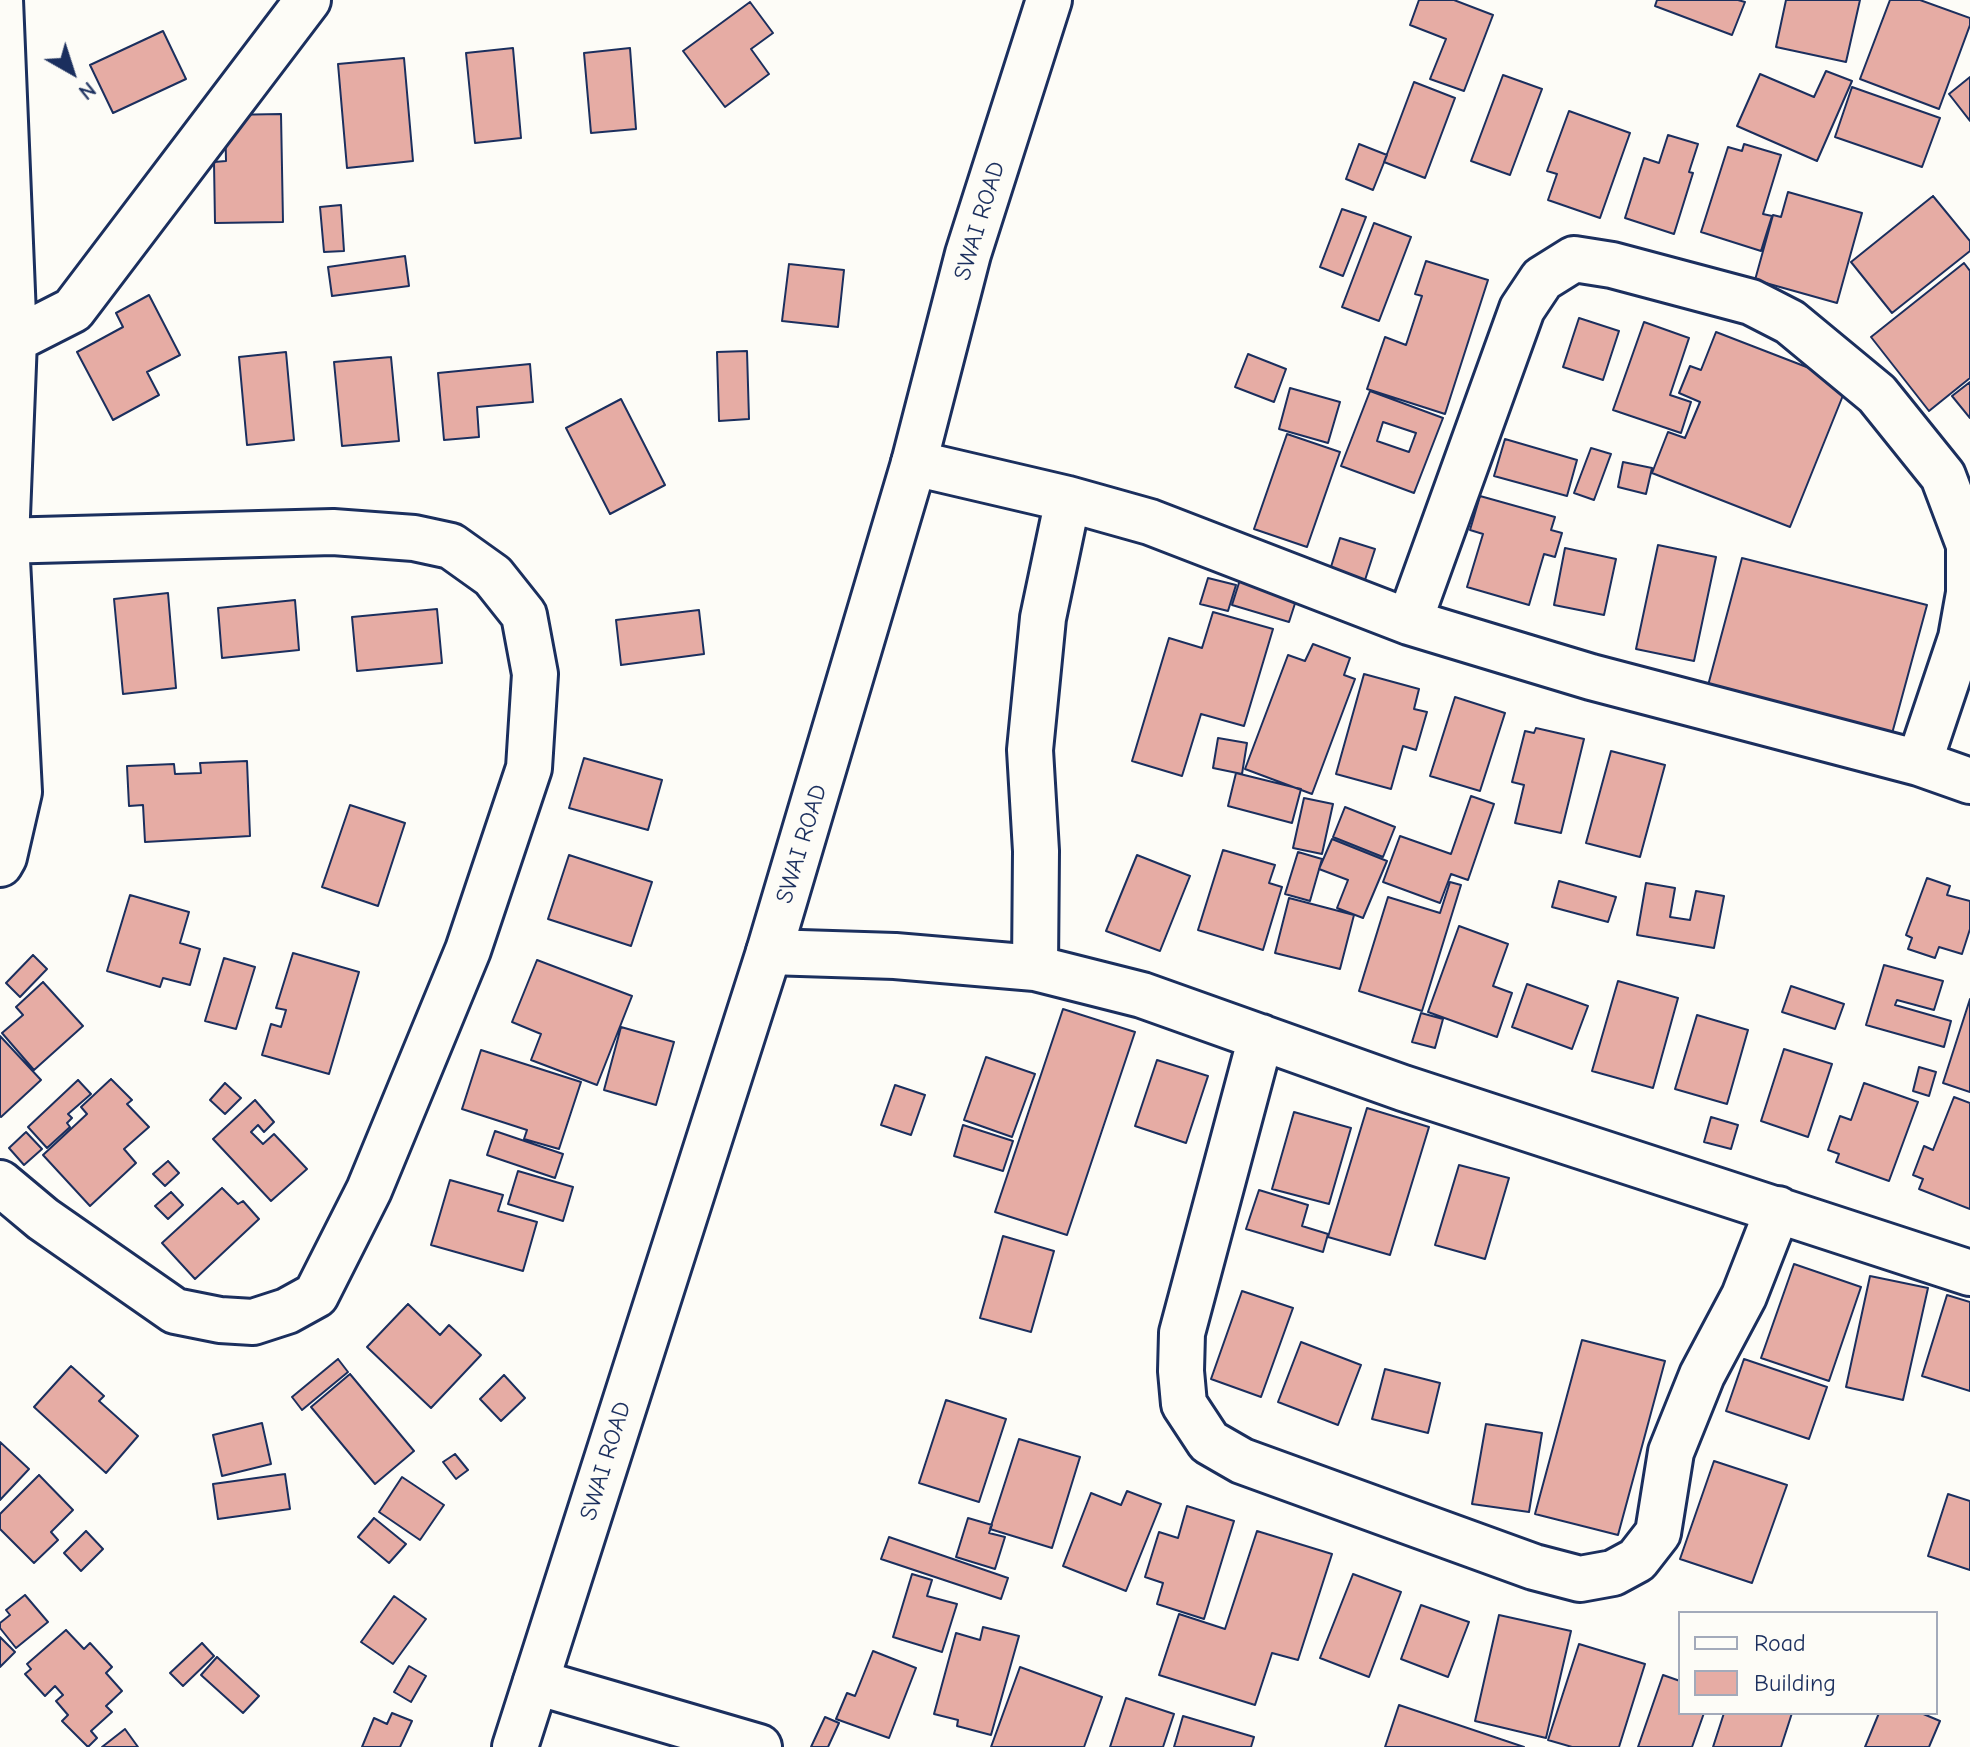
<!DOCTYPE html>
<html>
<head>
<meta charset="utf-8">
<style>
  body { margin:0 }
  #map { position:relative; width:1970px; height:1747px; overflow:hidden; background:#fdfcf7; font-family:"Comic Neue",sans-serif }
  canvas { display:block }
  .legend { position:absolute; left:1678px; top:1611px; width:260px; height:104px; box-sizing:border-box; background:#fdfcf7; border:2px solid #a3aaba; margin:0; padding:10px 14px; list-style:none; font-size:24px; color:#1b2f5e }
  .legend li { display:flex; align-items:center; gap:16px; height:40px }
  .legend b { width:40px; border:2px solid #a3aaba }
  .north { position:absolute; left:32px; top:32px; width:80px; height:80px; -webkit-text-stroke:6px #fdfcf7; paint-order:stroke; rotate:141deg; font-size:22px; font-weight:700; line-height:32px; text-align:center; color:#1b2f5e }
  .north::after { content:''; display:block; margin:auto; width:28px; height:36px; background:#1b2f5e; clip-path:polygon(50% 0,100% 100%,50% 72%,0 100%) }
</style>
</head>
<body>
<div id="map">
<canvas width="1970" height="1747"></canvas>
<ul class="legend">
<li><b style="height:10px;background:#fdfcf7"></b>Road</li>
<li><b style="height:22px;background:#e6aca4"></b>Building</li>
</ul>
<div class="north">N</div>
</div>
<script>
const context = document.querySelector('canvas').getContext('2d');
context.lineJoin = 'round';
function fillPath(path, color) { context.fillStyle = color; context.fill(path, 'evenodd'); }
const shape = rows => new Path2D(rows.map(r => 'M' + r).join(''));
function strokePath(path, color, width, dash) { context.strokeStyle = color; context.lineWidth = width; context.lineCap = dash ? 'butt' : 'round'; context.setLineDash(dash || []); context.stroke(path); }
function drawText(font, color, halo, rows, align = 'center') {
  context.font = font + ' "Comic Neue",sans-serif'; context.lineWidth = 8; context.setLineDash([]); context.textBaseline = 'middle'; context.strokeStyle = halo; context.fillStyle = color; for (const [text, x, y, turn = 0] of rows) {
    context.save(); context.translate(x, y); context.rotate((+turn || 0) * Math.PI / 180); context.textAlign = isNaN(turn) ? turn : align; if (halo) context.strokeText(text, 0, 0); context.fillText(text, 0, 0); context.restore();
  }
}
const building = shape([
  [1419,0,1454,0,1493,15,1464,91,1430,79,1446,39,1410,25,1419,0],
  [1657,0,1738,0,1745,2,1732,35,1655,6,1657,0],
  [1786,0,1860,0,1846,62,1776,47,1786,0],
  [1890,0,1920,0,1970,18,1970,25,1939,109,1860,79,1890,0],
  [750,2,773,33,751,49,769,74,725,107,683,51,750,2],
  [163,31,186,79,113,113,90,65,163,31],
  [513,48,521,138,475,143,466,53,513,48],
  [630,48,636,129,591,133,584,53,630,48],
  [404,58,413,161,347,168,338,64,404,58],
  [1826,71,1852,81,1817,161,1737,126,1760,74,1814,97,1826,71],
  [1503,75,1542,89,1510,175,1471,161,1503,75],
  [1970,77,1970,121,1949,94,1970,77],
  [1414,82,1455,98,1425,178,1384,162,1414,82],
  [1852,87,1940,118,1922,167,1835,137,1852,87],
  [1569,111,1630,133,1600,218,1548,200,1557,174,1547,171,1569,111],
  [281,114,283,222,215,223,214,162,226,161,225,115,281,114],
  [1668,135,1698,144,1689,172,1693,173,1674,234,1625,218,1644,158,1659,163,1668,135],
  [1359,144,1387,155,1373,190,1346,179,1359,144],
  [1744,144,1781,155,1763,214,1772,216,1761,251,1701,232,1728,147,1742,151,1744,144],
  [1788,192,1862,213,1837,303,1755,280,1773,215,1781,217,1788,192],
  [1933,196,1970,241,1970,251,1892,313,1851,262,1933,196],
  [341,205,344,251,324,252,320,207,341,205],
  [1342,209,1366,217,1343,276,1320,267,1342,209],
  [1374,223,1411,237,1379,321,1342,307,1374,223],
  [405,256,409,286,332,296,328,267,405,256],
  [1426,261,1488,280,1445,414,1367,389,1385,337,1406,345,1422,296,1415,294,1426,261],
  [1964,263,1970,271,1970,378,1929,411,1871,337,1964,263],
  [789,264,844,270,838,327,782,321,789,264],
  [149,295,180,355,147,372,159,395,113,420,77,352,123,327,116,313,149,295],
  [1579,318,1619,331,1603,380,1563,367,1579,318],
  [1644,322,1689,338,1670,395,1691,402,1681,433,1613,410,1644,322],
  [1716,332,1848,383,1790,527,1652,473,1668,432,1685,438,1700,402,1679,393,1690,366,1701,370,1716,332],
  [747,351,749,419,719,421,717,352,747,351],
  [286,352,294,440,247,445,239,357,286,352],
  [1248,354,1286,369,1274,402,1235,387,1248,354],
  [391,357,399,441,342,446,334,362,391,357],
  [530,364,533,402,477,407,479,437,444,440,438,373,530,364],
  [1970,382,1970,418,1952,396,1970,382],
  [1290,388,1340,402,1328,443,1279,429,1290,388],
  [1370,391,1443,418,1414,493,1341,466,1370,391],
  [1383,422,1416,433,1409,452,1377,441,1383,422],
  [621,399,665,485,610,514,566,428,621,399],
  [1287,434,1340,452,1307,547,1254,529,1287,434],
  [1505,439,1577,460,1567,496,1494,476,1505,439],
  [1591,448,1611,454,1594,500,1574,493,1591,448],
  [1623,462,1652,468,1646,494,1618,487,1623,462],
  [1480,496,1555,517,1551,530,1562,533,1555,557,1544,554,1529,605,1467,587,1483,534,1470,530,1480,496],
  [1340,538,1375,549,1365,580,1330,570,1340,538],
  [1658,545,1716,557,1694,661,1636,649,1658,545],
  [1565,548,1616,559,1604,615,1554,605,1565,548],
  [1742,558,1927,605,1890,741,1706,693,1742,558],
  [1244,567,1301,585,1289,622,1232,605,1244,567],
  [1208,578,1236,585,1228,611,1200,604,1208,578],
  [168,593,176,688,123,694,114,599,168,593],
  [295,600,299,650,222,658,218,608,295,600],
  [437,609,442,663,357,671,352,617,437,609],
  [699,610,704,654,621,665,616,620,699,610],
  [1213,612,1273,629,1244,726,1201,714,1182,776,1132,761,1169,638,1202,648,1213,612],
  [1313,644,1350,658,1344,675,1355,679,1312,794,1245,769,1288,655,1305,661,1313,644],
  [1364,674,1419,689,1414,709,1427,712,1416,750,1403,746,1391,789,1336,774,1364,674],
  [1455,697,1505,713,1480,791,1430,776,1455,697],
  [1536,728,1584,739,1561,833,1515,823,1524,785,1512,782,1525,731,1534,733,1536,728],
  [1218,738,1247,743,1242,774,1213,768,1218,738],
  [1611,751,1665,765,1640,857,1586,843,1611,751],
  [584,758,662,780,648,830,569,808,584,758],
  [247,761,250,836,145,842,143,805,129,806,127,766,174,764,175,774,201,773,200,763,247,761],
  [1236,773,1301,789,1292,823,1228,806,1236,773],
  [1471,796,1494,804,1468,880,1451,874,1440,903,1383,882,1400,836,1451,854,1471,796],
  [1304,798,1333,804,1322,854,1293,848,1304,798],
  [350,805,405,823,378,906,322,887,350,805],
  [1345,807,1395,827,1383,857,1333,837,1345,807],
  [1332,839,1387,861,1363,918,1337,908,1348,880,1319,869,1332,839],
  [1223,850,1275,865,1269,883,1282,887,1263,950,1198,930,1223,850],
  [1298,852,1322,859,1310,901,1285,894,1298,852],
  [569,855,652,882,631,946,548,919,569,855],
  [1137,855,1190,876,1160,951,1106,931,1137,855],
  [1927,878,1950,886,1947,895,1970,901,1970,929,1962,954,1939,947,1935,958,1908,949,1912,938,1906,935,1927,878],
  [1559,881,1616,897,1608,922,1552,907,1559,881],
  [1450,882,1461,885,1422,1011,1359,991,1388,897,1440,913,1450,882],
  [1646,883,1675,888,1670,917,1690,920,1696,891,1724,896,1714,948,1637,935,1646,883],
  [130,895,189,912,180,943,200,949,190,985,163,978,160,987,107,971,130,895],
  [1289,898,1354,915,1340,969,1275,953,1289,898],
  [1459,926,1508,944,1493,986,1512,993,1497,1037,1428,1012,1459,926],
  [293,953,359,972,329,1074,262,1055,271,1024,281,1027,286,1010,276,1008,293,953],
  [33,955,47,969,20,997,6,983,33,955],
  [224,958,255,967,236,1029,205,1021,224,958],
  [537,960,632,996,597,1085,531,1060,541,1034,512,1022,537,960],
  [1884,965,1943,981,1934,1010,1897,1000,1895,1005,1951,1021,1944,1047,1866,1025,1884,965],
  [1618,981,1678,998,1653,1088,1592,1071,1618,981],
  [43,982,83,1026,34,1070,2,1033,23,1015,16,1007,43,982],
  [1527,984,1588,1006,1572,1049,1512,1027,1527,984],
  [1791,986,1844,1004,1835,1029,1782,1012,1791,986],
  [1970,999,1970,1092,1943,1083,1970,999],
  [1063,1009,1135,1032,1067,1235,995,1212,1063,1009],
  [1421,1013,1443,1019,1435,1048,1412,1042,1421,1013],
  [1697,1015,1748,1030,1727,1104,1675,1089,1697,1015],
  [621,1027,674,1042,656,1105,604,1090,621,1027],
  [0,1036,41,1080,1,1117,0,1116,0,1036],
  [1784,1049,1832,1064,1808,1137,1761,1121,1784,1049],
  [481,1050,581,1082,559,1149,524,1139,527,1130,462,1109,481,1050],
  [986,1057,1035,1074,1012,1137,964,1120,986,1057],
  [1157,1060,1208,1076,1186,1143,1135,1126,1157,1060],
  [1919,1067,1936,1072,1929,1096,1913,1091,1919,1067],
  [111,1079,132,1100,127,1104,149,1127,124,1149,136,1163,90,1206,43,1155,87,1114,81,1107,111,1079],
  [78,1080,91,1094,68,1114,72,1118,67,1123,70,1127,47,1148,28,1127,78,1080],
  [225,1083,241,1098,225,1114,210,1100,225,1083],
  [1864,1083,1918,1102,1889,1181,1836,1162,1839,1154,1828,1150,1840,1116,1851,1120,1864,1083],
  [895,1085,925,1095,911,1135,881,1125,895,1085],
  [1954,1097,1970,1103,1970,1209,1919,1189,1923,1179,1913,1175,1924,1146,1933,1150,1954,1097],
  [255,1100,274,1122,264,1132,258,1125,251,1132,263,1144,274,1134,307,1169,271,1201,213,1139,255,1100],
  [1367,1108,1429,1127,1390,1255,1328,1237,1367,1108],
  [1294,1112,1351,1128,1329,1204,1272,1189,1294,1112],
  [1711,1117,1738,1125,1731,1149,1704,1142,1711,1117],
  [963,1125,1013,1141,1003,1171,954,1156,963,1125],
  [495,1131,563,1154,555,1178,487,1155,495,1131],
  [26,1132,42,1149,24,1165,9,1148,26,1132],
  [168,1161,179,1173,165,1186,153,1174,168,1161],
  [1459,1165,1509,1178,1485,1259,1435,1245,1459,1165],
  [518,1171,573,1187,563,1221,508,1204,518,1171],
  [450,1180,503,1195,498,1211,537,1222,523,1271,431,1245,450,1180],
  [222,1188,238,1204,243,1201,259,1219,195,1279,162,1243,222,1188],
  [1259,1190,1308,1205,1302,1226,1328,1234,1323,1252,1246,1229,1259,1190],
  [171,1192,183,1205,168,1219,155,1206,171,1192],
  [1003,1236,1054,1251,1031,1332,980,1318,1003,1236],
  [1794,1264,1861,1287,1829,1381,1761,1358,1794,1264],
  [1870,1276,1928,1288,1903,1400,1846,1387,1870,1276],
  [1242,1291,1293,1308,1261,1397,1211,1379,1242,1291],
  [1947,1295,1970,1302,1970,1391,1922,1376,1947,1295],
  [408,1304,440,1335,449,1325,481,1355,431,1408,367,1347,408,1304],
  [1582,1340,1665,1361,1618,1535,1535,1514,1582,1340],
  [1301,1342,1361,1365,1338,1425,1278,1402,1301,1342],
  [338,1359,348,1372,302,1410,292,1397,338,1359],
  [1744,1359,1827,1387,1809,1439,1726,1411,1744,1359],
  [71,1366,104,1396,99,1401,138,1436,106,1473,34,1407,71,1366],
  [1385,1369,1440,1383,1428,1433,1372,1419,1385,1369],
  [350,1374,414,1451,375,1484,311,1407,350,1374],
  [504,1375,525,1398,501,1421,480,1399,504,1375],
  [946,1400,1006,1419,979,1502,919,1483,946,1400],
  [262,1423,271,1464,222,1476,213,1435,262,1423],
  [1486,1424,1542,1433,1529,1512,1472,1504,1486,1424],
  [1019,1439,1080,1457,1052,1548,990,1529,1019,1439],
  [0,1442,29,1469,0,1500,0,1442],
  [455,1454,468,1470,456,1479,443,1462,455,1454],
  [1714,1461,1787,1485,1752,1583,1680,1559,1714,1461],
  [285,1474,290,1509,218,1519,213,1484,285,1474],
  [39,1475,73,1510,51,1532,58,1540,34,1563,0,1529,0,1514,39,1475],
  [402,1477,444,1505,420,1540,379,1512,402,1477],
  [1127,1491,1161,1504,1126,1591,1063,1566,1091,1493,1121,1505,1127,1491],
  [1948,1494,1970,1501,1970,1570,1928,1556,1948,1494],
  [1187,1506,1234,1521,1204,1619,1157,1604,1163,1583,1145,1577,1159,1532,1178,1538,1187,1506],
  [374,1518,406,1544,389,1563,358,1537,374,1518],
  [968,1518,992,1525,989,1533,1005,1537,995,1569,956,1557,968,1518],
  [86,1531,103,1549,81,1571,64,1553,86,1531],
  [1257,1531,1332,1554,1298,1660,1272,1653,1255,1705,1159,1675,1179,1614,1225,1629,1257,1531],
  [889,1537,1008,1578,1001,1599,881,1559,889,1537],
  [912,1574,932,1580,927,1596,957,1604,942,1652,893,1637,912,1574],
  [1353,1574,1401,1592,1369,1677,1320,1658,1353,1574],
  [25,1595,48,1622,16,1648,0,1628,0,1623,10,1615,6,1610,25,1595],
  [394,1596,426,1619,393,1664,361,1642,394,1596],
  [1421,1605,1469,1622,1448,1677,1401,1659,1421,1605],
  [1499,1615,1571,1631,1546,1738,1475,1721,1499,1615],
  [983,1627,1019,1636,991,1735,957,1726,958,1720,934,1714,956,1633,980,1640,983,1627],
  [66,1630,84,1649,90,1643,112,1667,106,1673,122,1691,106,1706,112,1712,91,1731,97,1738,88,1747,62,1721,68,1715,56,1701,63,1695,55,1686,45,1696,25,1674,31,1669,27,1664,66,1630],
  [0,1637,15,1652,0,1667,0,1637],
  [202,1643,214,1656,183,1686,170,1673,202,1643],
  [1579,1644,1645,1664,1619,1747,1572,1747,1548,1740,1579,1644],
  [873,1651,916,1668,889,1738,836,1719,847,1693,855,1696,873,1651],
  [217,1657,259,1696,243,1713,201,1675,217,1657],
  [409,1666,426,1676,411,1702,394,1692,409,1666],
  [1020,1667,1102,1697,1084,1747,991,1747,1020,1667],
  [1663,1675,1680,1681,1680,1713,1704,1713,1692,1747,1638,1747,1663,1675],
  [1126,1698,1174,1714,1163,1747,1110,1747,1126,1698],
  [1399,1705,1524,1747,1385,1747,1399,1705],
  [392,1713,412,1721,400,1747,362,1747,374,1718,387,1724,392,1713],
  [1724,1713,1792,1713,1781,1747,1713,1747,1724,1713],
  [1879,1713,1921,1713,1940,1721,1929,1747,1865,1747,1879,1713],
  [1183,1716,1254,1737,1251,1747,1174,1747,1183,1716],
  [825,1717,839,1723,828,1747,811,1747,825,1717],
  [125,1729,138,1747,102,1747,125,1729]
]);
const street = shape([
  [14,340,73,310,308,0],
  [914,463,1068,499,1150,522,1409,622,1591,677,1919,763,1970,781],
  [0,541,333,532,414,538,451,546,493,576,524,615,535,674,529,768,468,950,369,1190,316,1295,287,1311,253,1322,220,1320,175,1311,43,1219,0,1183],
  [1409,622,1522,309,1542,279,1574,259,1612,265,1751,302,1790,322,1877,394,1943,476,1969,545,1969,593,1961,638,1919,763],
  [0,864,4,857,19,792,6,541,14,340,0,0],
  [769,952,895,956,1035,968,1142,995,1403,1088,1970,1273],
  [1035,968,1036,851,1030,750,1043,618,1068,499],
  [1261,1037,1182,1333,1181,1371,1184,1404,1209,1442,1242,1461,1534,1567,1580,1579,1613,1573,1637,1560,1658,1533,1671,1452,1702,1375,1744,1296,1778,1209],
  [536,1682,759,1747]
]);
const secondary = shape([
  [515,1747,769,952,914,463,968,254,1049,0]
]);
const streetNames = [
  ["SWAI ROAD",980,221,-73],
  ["SWAI ROAD",802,844,-73],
  ["SWAI ROAD",606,1461,-73]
];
fillPath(building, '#e6aca4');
strokePath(building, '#1b2f5e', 2);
strokePath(street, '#1b2f5e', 50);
strokePath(secondary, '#1b2f5e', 50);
strokePath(street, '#fdfcf7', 44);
strokePath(secondary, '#fdfcf7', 44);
drawText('24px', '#1b2f5e', '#fdfcf7', streetNames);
</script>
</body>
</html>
